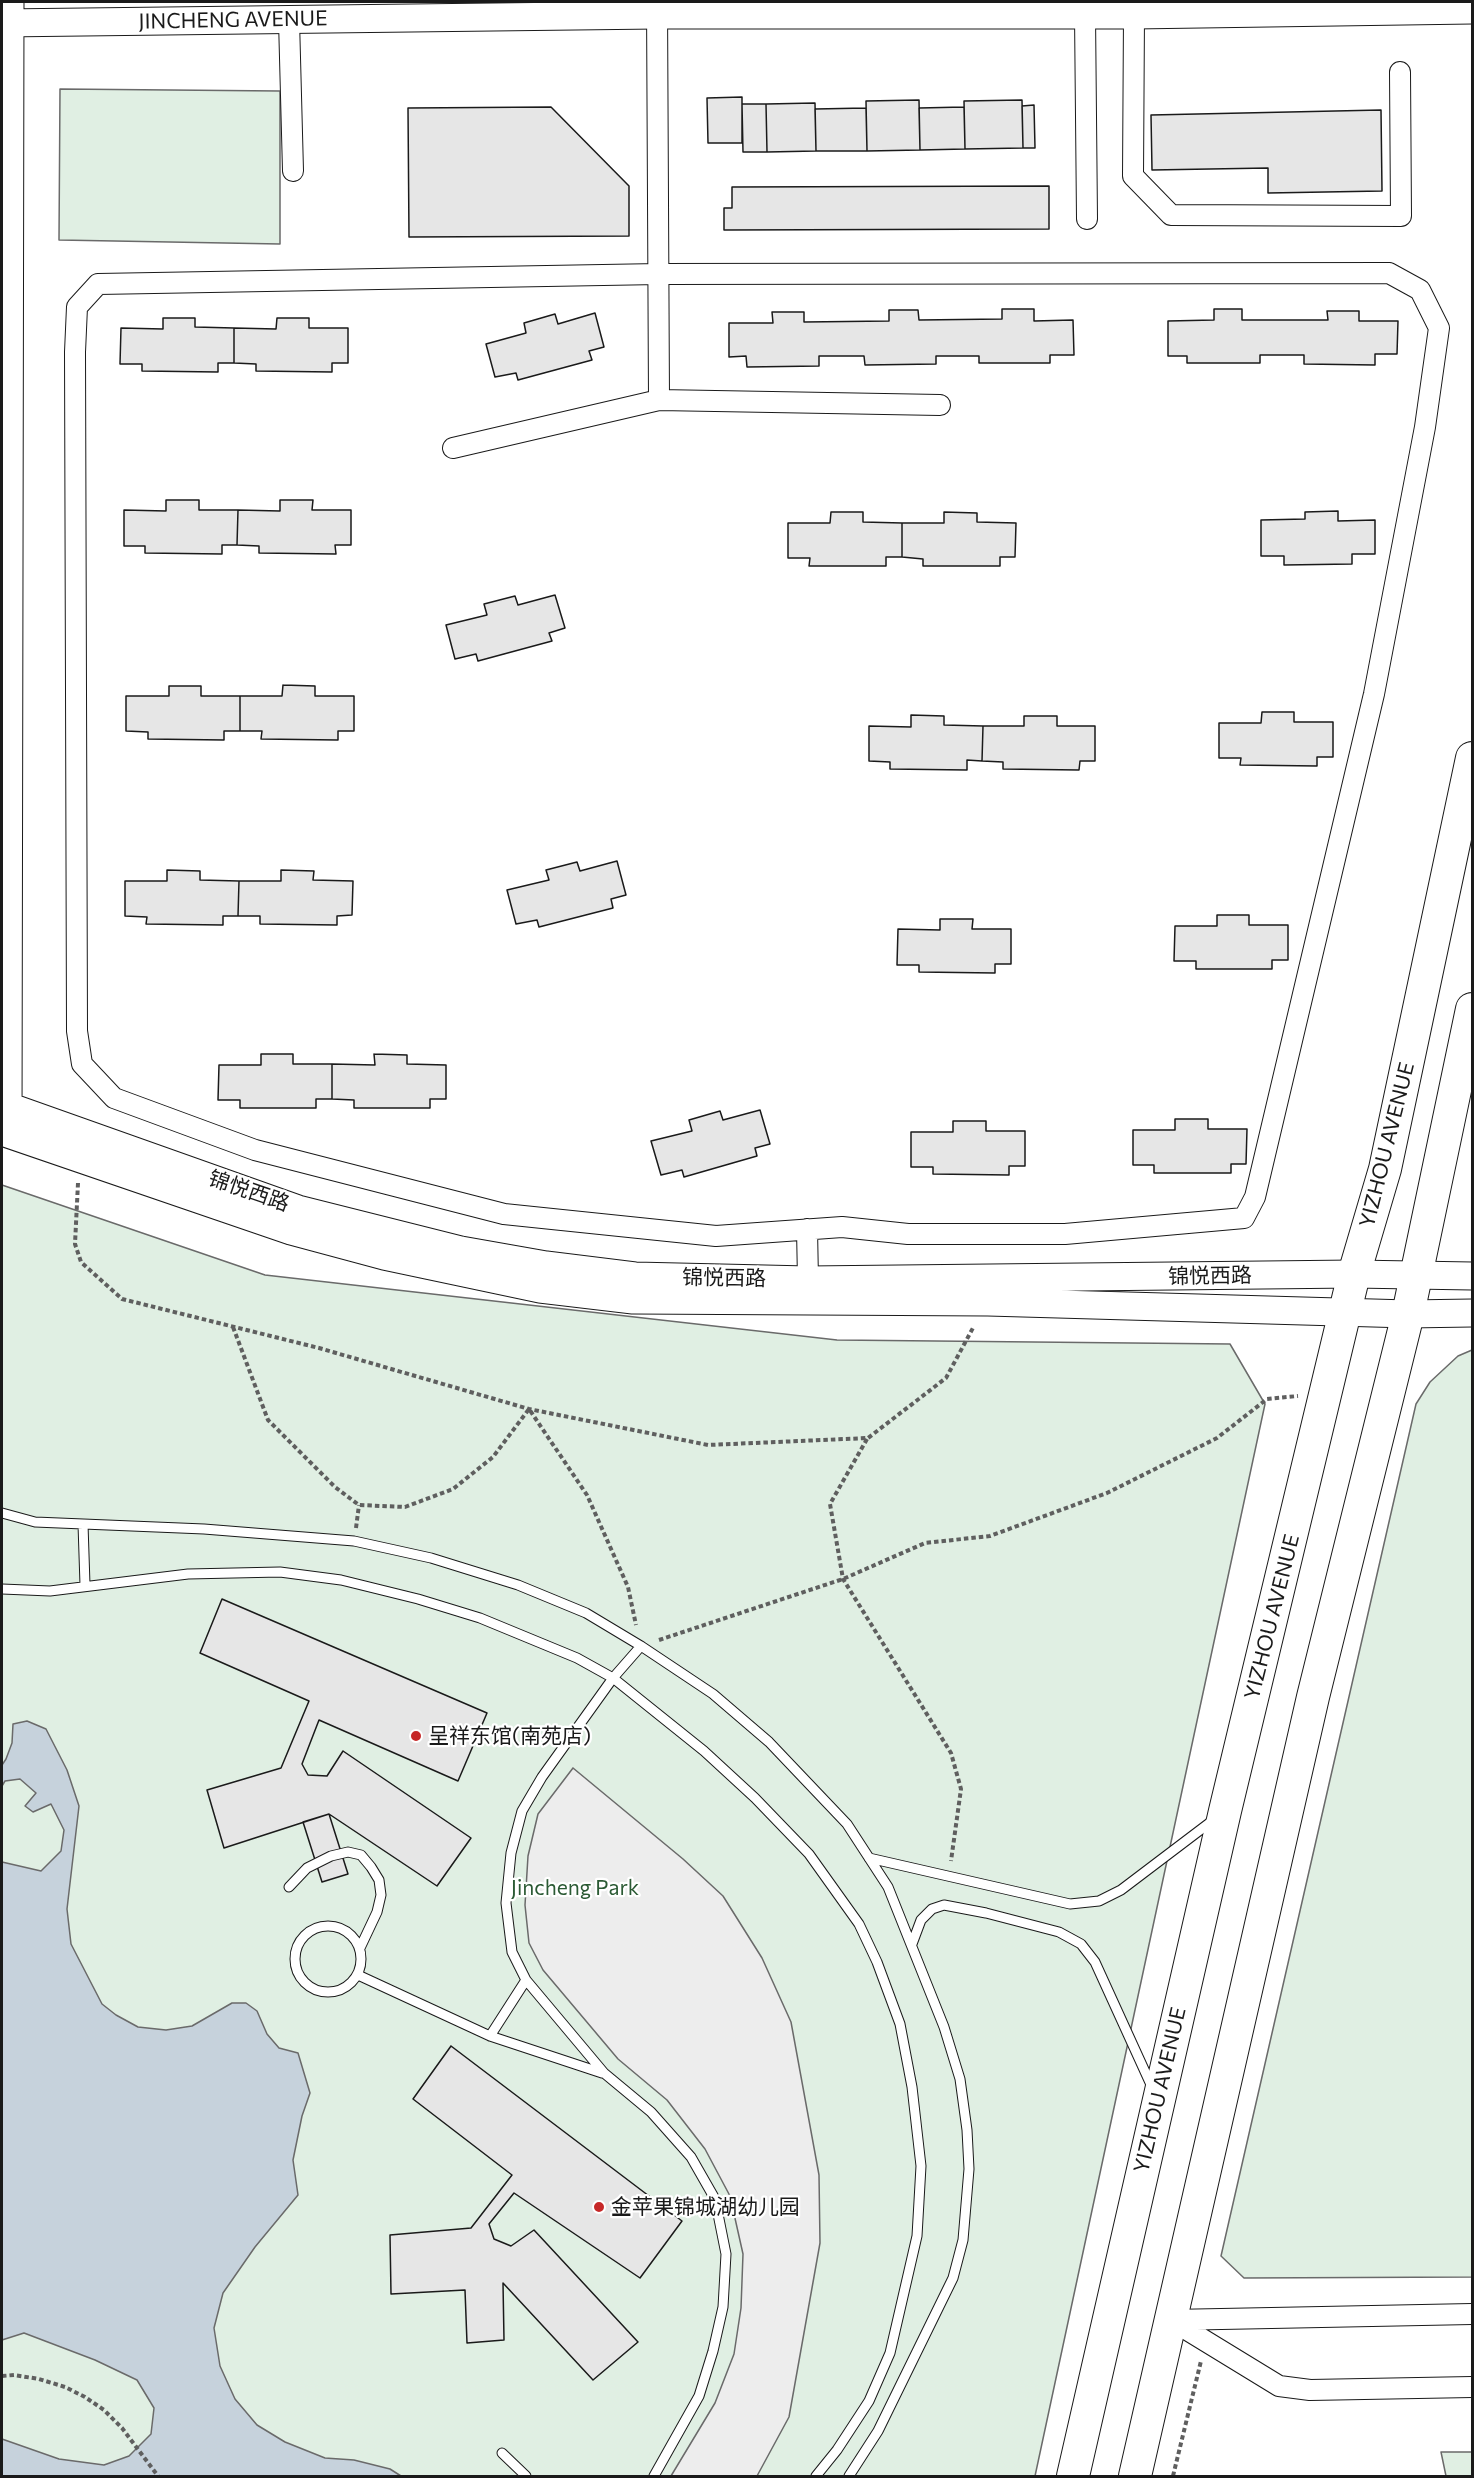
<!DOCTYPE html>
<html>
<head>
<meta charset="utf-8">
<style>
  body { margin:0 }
  #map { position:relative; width:1474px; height:2478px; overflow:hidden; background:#fff; font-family:Commissioner,sans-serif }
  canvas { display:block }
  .frame { position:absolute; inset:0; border:3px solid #1a1a1a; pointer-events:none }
</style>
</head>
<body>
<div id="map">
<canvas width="1474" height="2478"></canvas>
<div class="frame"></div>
</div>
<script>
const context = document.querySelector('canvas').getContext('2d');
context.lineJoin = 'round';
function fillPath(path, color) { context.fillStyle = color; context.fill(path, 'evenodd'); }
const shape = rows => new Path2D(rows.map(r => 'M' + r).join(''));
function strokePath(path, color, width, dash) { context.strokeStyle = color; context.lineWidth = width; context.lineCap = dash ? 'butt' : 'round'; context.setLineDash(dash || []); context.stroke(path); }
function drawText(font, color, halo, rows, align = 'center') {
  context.font = font + ' Commissioner,"Noto Sans SC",sans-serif'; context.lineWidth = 4.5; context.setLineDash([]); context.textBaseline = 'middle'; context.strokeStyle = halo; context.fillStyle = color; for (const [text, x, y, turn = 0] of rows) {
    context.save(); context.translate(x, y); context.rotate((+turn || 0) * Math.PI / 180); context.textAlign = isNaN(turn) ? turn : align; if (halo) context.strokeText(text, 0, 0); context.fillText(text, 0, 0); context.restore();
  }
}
const green = shape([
  [60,89,280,91,280,244,59,240,60,89],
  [2,1185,265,1275,837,1340,1230,1344,1265,1404,1035,2476,2,2476,2,1185],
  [1472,1350,1472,2277,1244,2278,1221,2256,1416,1404,1430,1382,1458,1356,1472,1350],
  [1441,2452,1472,2452,1472,2476,1446,2476,1441,2452]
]);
const parking = shape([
  [573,1768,683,1859,723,1896,762,1958,791,2022,819,2175,820,2243,789,2417,757,2476,671,2476,715,2403,734,2354,741,2308,743,2254,730,2196,705,2149,667,2100,618,2059,543,1970,529,1943,525,1905,528,1856,538,1814,573,1768]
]);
const water = shape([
  [27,1721,46,1729,67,1770,79,1806,67,1909,71,1944,102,2004,116,2015,138,2027,166,2030,192,2026,232,2003,246,2003,257,2011,267,2034,279,2048,298,2053,310,2093,302,2116,293,2160,298,2195,255,2247,223,2293,214,2328,220,2366,235,2399,257,2425,285,2442,325,2458,354,2460,390,2469,401,2476,2,2476,2,2439,59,2459,104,2465,129,2456,151,2434,154,2408,137,2380,95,2360,24,2333,2,2340,2,1862,41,1871,61,1851,64,1830,51,1804,33,1812,25,1806,36,1793,20,1779,5,1781,2,1786,2,1765,6,1759,12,1743,13,1724,27,1721]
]);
const building = shape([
  [742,97,742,143,708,143,707,98,742,97],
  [919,100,920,150,867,151,866,101,919,100],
  [1022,100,1023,148,965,149,964,101,1022,100],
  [815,103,816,151,767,152,766,104,815,103],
  [742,104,766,104,767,152,743,152,742,104],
  [1034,105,1035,148,1023,148,1022,106,1034,105],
  [551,107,629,186,629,236,409,237,408,108,551,107],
  [964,107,965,149,920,150,919,108,964,107],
  [866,108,867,151,816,151,815,109,866,108],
  [1381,110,1382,191,1268,193,1268,168,1152,170,1151,115,1381,110],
  [1049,186,1049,229,724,230,724,208,732,208,732,187,1049,186],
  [1002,309,1034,309,1034,321,1073,320,1074,355,1050,355,1050,363,979,363,979,356,936,356,936,364,865,365,864,356,819,356,819,366,747,367,746,356,729,357,729,323,773,323,772,312,804,312,804,322,889,321,889,310,918,310,919,320,1002,319,1002,309],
  [1214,309,1242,309,1242,320,1328,320,1327,311,1359,311,1359,321,1398,321,1397,354,1375,354,1375,365,1304,364,1304,355,1260,355,1260,363,1187,363,1187,356,1168,356,1168,321,1214,320,1214,309],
  [595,313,604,347,589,351,592,360,518,380,516,373,495,377,486,344,526,333,524,323,555,314,558,324,595,313],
  [163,318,195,318,195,327,234,328,234,363,218,363,218,372,142,371,142,364,120,364,121,328,163,329,163,318],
  [277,318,309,318,309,328,348,328,348,363,332,363,332,372,256,371,256,364,234,363,234,328,276,329,277,318],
  [166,500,199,500,199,510,238,510,237,545,222,545,222,554,145,553,145,546,124,546,124,510,166,511,166,500],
  [280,500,313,500,312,510,351,510,351,545,335,545,336,554,259,553,259,546,237,545,238,510,280,511,280,500],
  [1338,511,1338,521,1375,520,1375,554,1352,554,1352,564,1284,565,1284,556,1261,556,1261,520,1305,519,1305,512,1338,511],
  [831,512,863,512,863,522,902,523,902,557,886,557,886,566,809,566,810,558,788,558,788,523,830,523,831,512],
  [944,512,977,513,977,522,1016,523,1015,557,1000,557,1000,566,923,566,923,559,902,557,902,523,944,523,944,512],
  [555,595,565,628,549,633,552,641,478,661,476,654,455,659,446,625,487,615,484,604,515,596,518,605,555,595],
  [283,685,315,686,315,696,354,696,354,731,338,731,338,740,261,739,262,731,240,731,240,696,282,696,283,685],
  [169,686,201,686,201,696,240,696,240,731,224,731,224,740,148,739,148,732,126,731,126,696,169,696,169,686],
  [1262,712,1294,712,1294,722,1333,722,1333,757,1317,757,1317,766,1240,765,1241,758,1219,758,1219,723,1261,723,1262,712],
  [911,715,944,716,944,725,983,726,982,761,967,760,967,770,890,769,890,762,869,761,869,726,911,727,911,715],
  [1024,716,1057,716,1057,726,1095,726,1095,761,1080,761,1079,770,1003,769,1003,762,982,761,983,726,1024,726,1024,716],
  [617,861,626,895,611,899,613,908,539,927,537,920,516,924,507,890,549,880,546,870,577,862,580,871,617,861],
  [167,870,200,871,200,880,239,881,238,916,223,916,223,925,146,924,147,917,125,916,125,881,167,881,167,870],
  [281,870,314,871,313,880,353,881,352,915,337,916,337,925,260,924,260,916,238,916,239,881,281,881,281,870],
  [1217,915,1249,915,1249,925,1288,925,1288,960,1272,960,1272,969,1196,969,1196,961,1174,961,1175,926,1217,926,1217,915],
  [940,919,973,919,972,929,1011,929,1011,964,995,964,995,973,919,972,919,965,897,965,898,929,940,930,940,919],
  [261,1054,293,1054,293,1064,332,1064,332,1099,316,1099,316,1108,240,1108,240,1100,218,1100,219,1065,261,1065,261,1054],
  [374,1054,407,1055,407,1064,446,1065,446,1099,430,1099,430,1108,354,1108,354,1100,332,1099,332,1064,375,1065,374,1054],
  [760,1110,770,1144,755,1148,757,1156,684,1177,682,1170,661,1175,651,1141,692,1131,689,1120,720,1111,723,1120,760,1110],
  [1175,1119,1208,1119,1208,1129,1247,1129,1246,1164,1231,1164,1231,1173,1154,1173,1154,1165,1133,1165,1133,1130,1175,1130,1175,1119],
  [953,1121,986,1121,986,1131,1025,1131,1025,1166,1009,1166,1009,1175,933,1174,933,1167,911,1167,911,1132,953,1132,953,1121],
  [222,1599,487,1713,458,1781,319,1720,302,1764,308,1775,327,1776,343,1751,471,1838,437,1886,329,1814,224,1848,207,1790,281,1768,309,1701,200,1653,222,1599],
  [329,1814,348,1874,322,1882,303,1822,329,1814],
  [451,2046,682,2221,640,2278,514,2193,489,2224,494,2239,511,2246,534,2230,638,2342,593,2380,503,2283,504,2340,467,2343,465,2290,391,2294,390,2235,471,2228,512,2175,413,2099,451,2046]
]);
const path = shape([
  [78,1183,75,1244,81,1262,122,1299,319,1348,529,1409,708,1445,868,1438,946,1378,974,1326],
  [233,1327,268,1420,335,1487,359,1505,405,1507,453,1489,493,1457,529,1409,587,1495,628,1587,636,1625],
  [867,1439,830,1504,843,1579,951,1753,961,1789,951,1861],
  [356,1528,359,1505],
  [659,1640,843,1579,925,1543,990,1536,1107,1493,1217,1438,1267,1399,1298,1396],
  [2,2376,14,2375,39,2379,65,2387,85,2397,104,2410,122,2428,158,2476],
  [1173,2476,1201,2361]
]);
const service = shape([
  [2,1513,35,1522,204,1529,354,1541,431,1558,518,1585,586,1613,641,1646,713,1694,769,1742,847,1824,888,1887,944,2027,960,2079,967,2130,969,2169,963,2240,953,2278,878,2431,849,2476],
  [83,1524,85,1585],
  [2,1589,50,1591,188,1574,280,1572,341,1580,418,1599,480,1618,577,1658,613,1678,704,1751,755,1798,809,1854,859,1924,877,1962,900,2024,912,2087,921,2166,917,2236,890,2353,869,2401,837,2450,816,2476],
  [641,1646,613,1678,542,1777,522,1811,511,1853,506,1903,512,1952,526,1980,604,2073,651,2112,691,2157,715,2199,726,2254,723,2307,713,2351,699,2396,654,2476],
  [869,1858,1070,1904,1099,1901,1121,1890,1216,1818],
  [289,1887,307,1868,331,1856,348,1852,361,1855,371,1867,379,1880,381,1895,377,1912,360,1948],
  '295 1959a33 33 0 1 1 66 0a33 33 0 1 1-66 0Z',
  [912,1944,921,1920,932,1909,944,1905,986,1913,1059,1932,1081,1944,1095,1962,1152,2087],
  [358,1975,490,2036,602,2073],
  [490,2036,526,1980],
  [502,2453,526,2476]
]);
const minor = shape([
  [1085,14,1087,219],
  [1134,15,1133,176,1171,215,1401,216,1400,72],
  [289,20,293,171],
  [1389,273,1420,290,1439,328,1425,427,1374,694,1255,1197,1244,1218,1065,1234,908,1234,842,1227,716,1236,504,1214,255,1150,114,1098,82,1064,77,1031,75,352,77,307,98,284,659,274,1389,273],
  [659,400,940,405],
  [453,448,659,400,657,2],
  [807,1229,808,1280],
  [1171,2320,1279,2386,1310,2390,1472,2387],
  [1171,2320,1472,2314]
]);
const secondary = shape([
  [2,23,657,15,1134,15,1472,10],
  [2,1104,298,1209,461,1250,546,1265,635,1276,808,1280,1354,1274,1472,1276],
  [8,1123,10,2],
  [2,1132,291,1231,384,1256,540,1289,633,1300,988,1302,1408,1314,1472,1313]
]);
const primary = shape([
  [1073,2476,1225,1811,1354,1274,1385,1169,1472,758],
  [1135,2476,1313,1697,1408,1314,1472,1009]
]);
const markers = [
  [416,1736,6,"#c62828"],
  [599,2207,6,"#c62828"]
];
const streetNames = [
  ["JINCHENG AVENUE",233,20,-1],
  ["YIZHOU AVENUE",1387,1145,-76],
  ["锦悦西路",249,1191,19],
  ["锦悦西路",1210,1276,-1],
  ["锦悦西路",724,1278,1],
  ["YIZHOU AVENUE",1272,1617,-76],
  ["YIZHOU AVENUE",1160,2090,-77]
];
const poiNames = [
  ["呈祥东馆(南苑店)",428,1736],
  ["金苹果锦城湖幼儿园",611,2207]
];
const parkNames = [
  ["Jincheng Park",575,1888]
];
fillPath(green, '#e0efe3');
strokePath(green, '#6a6a6a', 1.5);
fillPath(parking, '#ededed');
strokePath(parking, '#6a6a6a', 1.5);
fillPath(water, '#c6d2dc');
strokePath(water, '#6a6a6a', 1.5);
fillPath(building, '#e6e6e6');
strokePath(building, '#1a1a1a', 1.5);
strokePath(service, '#1a1a1a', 11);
strokePath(minor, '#1a1a1a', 22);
strokePath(secondary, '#1a1a1a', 29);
strokePath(primary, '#1a1a1a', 34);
strokePath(path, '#5f5f5f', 4, [4.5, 3]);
strokePath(service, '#fff', 9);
strokePath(minor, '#fff', 20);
strokePath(secondary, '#fff', 27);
strokePath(primary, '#fff', 32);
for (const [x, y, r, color] of markers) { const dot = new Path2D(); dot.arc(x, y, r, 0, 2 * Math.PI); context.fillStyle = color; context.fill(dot); strokePath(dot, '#fff', 2); }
drawText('21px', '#1a1a1a', '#fff', streetNames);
drawText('21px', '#1a1a1a', '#fff', poiNames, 'left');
drawText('21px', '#2b5a34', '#fff', parkNames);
</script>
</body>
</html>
